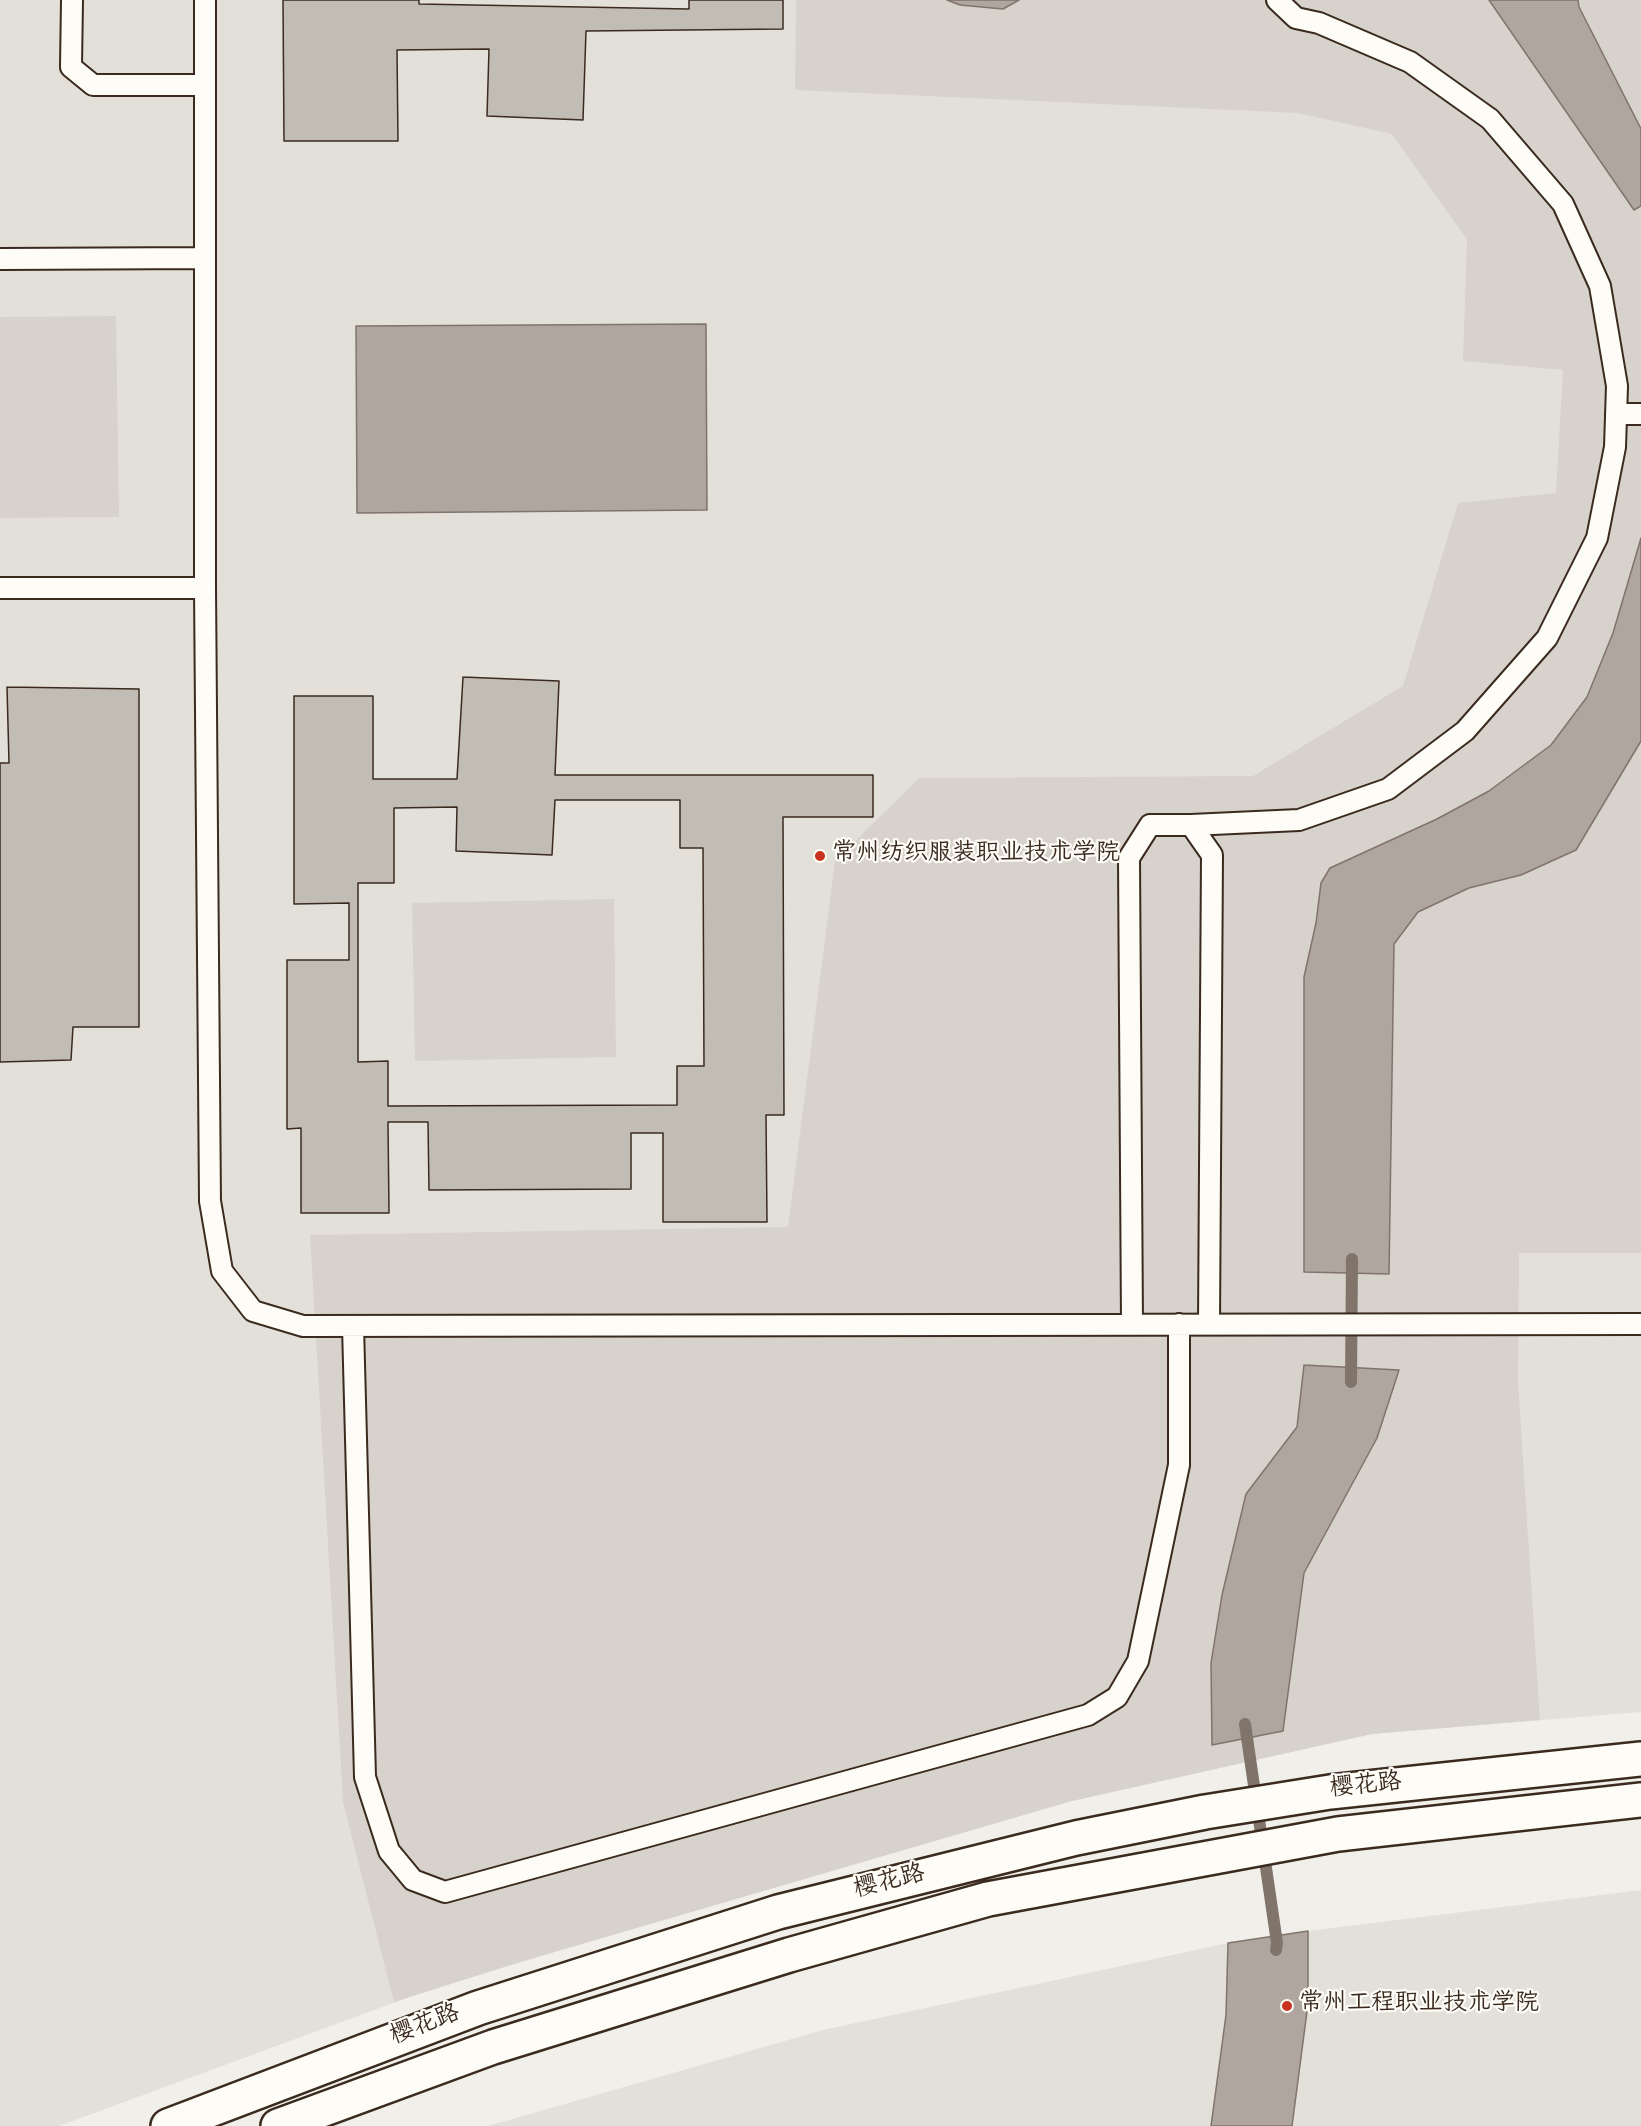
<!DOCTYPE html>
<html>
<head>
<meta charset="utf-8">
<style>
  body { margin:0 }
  canvas { display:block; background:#f1efea }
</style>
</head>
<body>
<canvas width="1641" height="2126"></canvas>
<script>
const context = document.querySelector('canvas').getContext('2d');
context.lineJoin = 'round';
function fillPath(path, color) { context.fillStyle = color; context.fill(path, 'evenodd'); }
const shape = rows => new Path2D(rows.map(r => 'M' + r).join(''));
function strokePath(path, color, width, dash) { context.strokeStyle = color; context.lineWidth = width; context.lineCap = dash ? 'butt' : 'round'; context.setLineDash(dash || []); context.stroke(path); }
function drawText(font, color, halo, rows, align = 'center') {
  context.font = font + ' Dekko,"LXGW WenKai TC",sans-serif'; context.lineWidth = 4.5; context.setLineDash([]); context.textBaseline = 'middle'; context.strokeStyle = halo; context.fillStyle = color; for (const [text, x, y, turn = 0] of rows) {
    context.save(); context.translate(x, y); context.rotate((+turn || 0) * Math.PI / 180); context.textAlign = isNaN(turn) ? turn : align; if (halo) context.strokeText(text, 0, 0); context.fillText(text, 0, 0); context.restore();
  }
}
const built = shape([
  [0,0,1641,0,1641,1712,1372,1734,969,1824,415,1995,59,2126,0,2126],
  [1641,1890,1641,2126,488,2126,823,2030,1228,1943,1308,1931]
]);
const green = shape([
  [796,0,1641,0,1641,1253,1519,1253,1518,1382,1540,1720,1372,1734,1072,1801,510,1965,394,2002,343,1802,310,1235,788,1227,835,861,919,778,1253,776,1403,686,1458,503,1556,493,1563,370,1463,361,1467,239,1392,134,1298,113,795,90],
  [116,316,119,517,0,518,0,317],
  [614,899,616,1057,415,1061,412,903]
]);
const water = shape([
  [947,0,1019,0,1003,9,960,5,947,0],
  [1489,0,1578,0,1579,7,1641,129,1641,206,1634,210,1489,0],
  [706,324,707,510,357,513,356,326,706,324],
  [1641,538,1641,741,1576,850,1521,875,1469,888,1418,912,1394,944,1389,1274,1304,1272,1304,977,1316,923,1321,883,1330,868,1437,819,1489,791,1551,745,1587,697,1613,633,1641,538],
  [1304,1365,1399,1370,1377,1438,1304,1573,1283,1731,1212,1745,1211,1663,1222,1595,1246,1494,1297,1427,1304,1365],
  [1308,1931,1308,2004,1292,2126,1211,2126,1226,2015,1228,1943,1308,1931]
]);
const stream = shape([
  [1351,1382,1352,1259],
  [1245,1724,1277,1943,1276,1950]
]);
const building = shape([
  [283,0,419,0,419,4,689,9,689,0,783,0,783,29,586,31,583,120,487,116,489,49,397,50,398,141,284,141,283,0],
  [463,677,559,681,555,775,873,775,873,817,783,817,784,1115,766,1115,767,1222,663,1222,663,1133,631,1133,631,1189,429,1190,428,1122,388,1122,389,1213,301,1213,301,1128,287,1129,287,960,349,960,349,903,294,904,294,696,373,696,373,779,457,779,463,677],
  [555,800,680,800,680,848,703,848,704,1066,677,1066,677,1105,388,1106,388,1061,358,1062,358,883,394,883,394,808,457,807,456,851,552,855,555,800],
  [7,687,139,689,139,1027,73,1027,71,1060,0,1062,0,763,9,763,7,687]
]);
const service = shape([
  [72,0,71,67,93,85,205,85],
  [205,0,205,588,210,1201,222,1271,253,1311,303,1326,1641,1324],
  [0,259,205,258],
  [1616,414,1641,414],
  [0,588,205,588],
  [1191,825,1212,855,1209,1324],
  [1132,1324,1129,858,1150,825,1191,825,1299,820,1388,789,1465,731,1547,638,1597,538,1615,447,1617,386,1600,286,1563,204,1490,119,1410,62,1319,23,1296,18,1277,0],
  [353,1326,365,1777,389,1851,413,1880,445,1892,1088,1715,1117,1697,1138,1661,1179,1465,1179,1324]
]);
const tertiary = shape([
  [168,2126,478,2008,778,1912,1076,1838,1205,1812,1330,1792,1641,1759],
  [278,2126,493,2047,789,1955,988,1899,1338,1834,1641,1800]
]);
const markers = [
  [820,856,6,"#c8321e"],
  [1287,2006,6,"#c8321e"]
];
const poiNames = [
  ["常州纺织服装职业技术学院",832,856],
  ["常州工程职业技术学院",1299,2006]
];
const streetNames = [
  ["樱花路",1366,1788,-6],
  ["樱花路",890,1884,-14],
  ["樱花路",426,2027,-21]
];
fillPath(built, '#e3e0da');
fillPath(green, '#d7d2cc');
fillPath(water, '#aea69f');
strokePath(water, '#80746b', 1.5);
strokePath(stream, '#80746b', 12);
fillPath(building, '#c1bcb4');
strokePath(building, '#3b2a1e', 1.5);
strokePath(service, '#3b2a1e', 24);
strokePath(tertiary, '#3b2a1e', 38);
strokePath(service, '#fdfcf7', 20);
strokePath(tertiary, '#fdfcf7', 33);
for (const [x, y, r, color] of markers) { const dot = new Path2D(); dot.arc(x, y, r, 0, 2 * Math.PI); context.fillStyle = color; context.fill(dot); strokePath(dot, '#fdfcf7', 2); }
drawText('24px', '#3b2a1e', '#fdfcf7', poiNames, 'left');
drawText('24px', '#3b2a1e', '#fdfcf7', streetNames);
</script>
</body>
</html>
